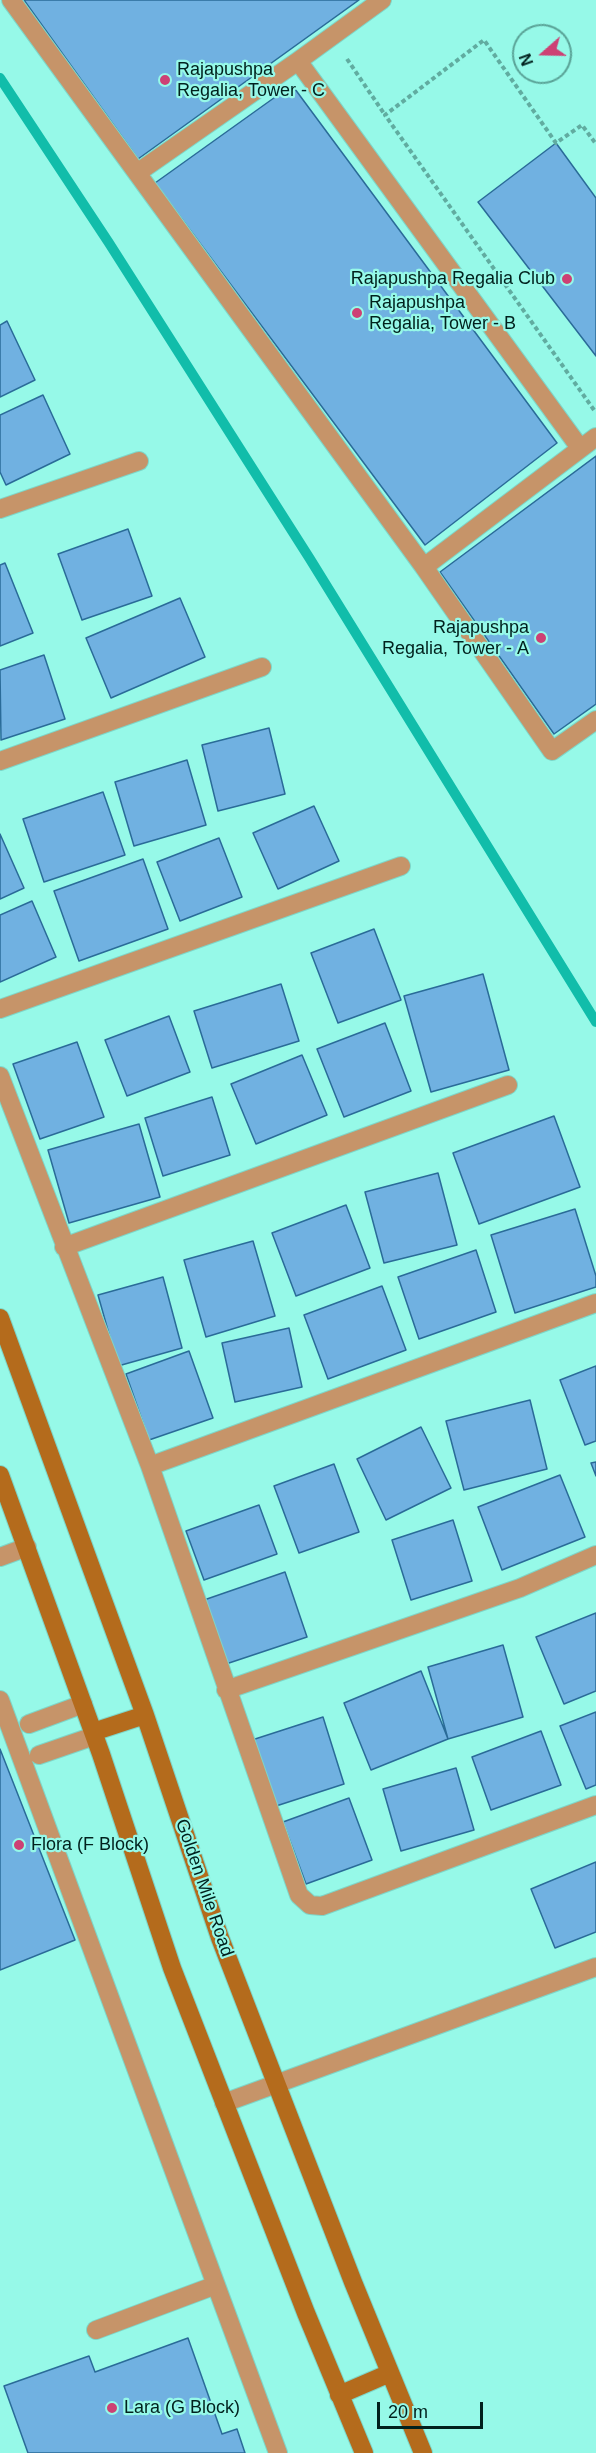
<!DOCTYPE html>
<html>
<head>
<meta charset="utf-8">
<style>
  body { margin:0 }
  #map { position:relative; width:596px; height:2453px; overflow:hidden; background:#96f9e8; font-family:Arial,sans-serif }
  canvas { display:block }
  .north { position:absolute; left:512px; top:24px; width:60px; height:60px; box-sizing:border-box; background:#96f9e8; border:2px solid #5aa397; border-radius:50%; rotate:250deg; font-size:16px; font-weight:700; line-height:24px; text-align:center; color:#01211d }
  .north::after { content:''; display:block; margin:auto; width:21px; height:27px; background:#cd4174; clip-path:polygon(50% 0,100% 100%,50% 72%,0 100%) }
  .scale { position:absolute; left:377px; top:2402px; width:106px; height:27px; box-sizing:border-box; border:3px solid #01211d; border-top:0; padding-left:8px; font-size:18px; line-height:21px; white-space:nowrap; color:#01211d; -webkit-text-stroke:4px #96f9e8; paint-order:stroke }
</style>
</head>
<body>
<div id="map">
<canvas width="596" height="2453"></canvas>
<div class="north">N</div>
<div class="scale">20 m</div>
</div>
<script>
const context = document.querySelector('canvas').getContext('2d');
context.lineJoin = 'round';
const shape = rows => new Path2D(rows.map(r => 'M' + r).join(''));
function strokePath(path, color, width, dash) { context.strokeStyle = color; context.lineWidth = width; context.lineCap = dash ? 'butt' : 'round'; context.setLineDash(dash || []); context.stroke(path); }
function fillPath(path, color) { context.fillStyle = color; context.fill(path, 'evenodd'); }
function drawText(font, color, halo, rows, align = 'center') {
  context.font = font + ' Arial,sans-serif'; context.lineWidth = 4.5; context.setLineDash([]); context.textBaseline = 'middle'; context.strokeStyle = halo; context.fillStyle = color; for (const [text, x, y, turn = 0] of rows) {
    context.save(); context.translate(x, y); context.rotate((+turn || 0) * Math.PI / 180); context.textAlign = isNaN(turn) ? turn : align; if (halo) context.strokeText(text, 0, 0); context.fillText(text, 0, 0); context.restore();
  }
}
const stream = shape([
  [0,78,109,243,310,559,596,1022]
]);
const building = shape([
  [24,0,359,0,138,159,24,0],
  [292,85,557,443,425,545,155,183,292,85],
  [556,143,596,198,596,356,478,202,556,143],
  [7,321,35,380,0,397,0,325,7,321],
  [43,395,70,454,6,485,0,472,0,415,43,395],
  [596,456,596,704,554,734,440,572,596,456],
  [128,529,152,596,82,620,58,554,128,529],
  [5,563,33,633,0,646,0,565,5,563],
  [180,598,205,657,111,698,86,638,180,598],
  [44,655,65,719,1,740,0,670,44,655],
  [269,728,285,794,218,811,202,745,269,728],
  [187,760,206,825,134,846,115,782,187,760],
  [103,792,125,855,44,882,23,819,103,792],
  [314,806,339,861,278,889,253,833,314,806],
  [0,834,24,888,0,899,0,834],
  [219,838,242,897,180,921,157,862,219,838],
  [143,859,168,929,79,961,54,891,143,859],
  [32,901,56,957,0,982,0,915,32,901],
  [374,929,401,1000,338,1023,311,953,374,929],
  [483,974,509,1070,431,1092,404,996,483,974],
  [281,984,299,1041,212,1068,194,1011,281,984],
  [169,1016,190,1072,127,1096,105,1040,169,1016],
  [385,1023,411,1091,344,1117,317,1049,385,1023],
  [77,1042,104,1117,40,1139,13,1064,77,1042],
  [302,1055,327,1115,256,1144,231,1084,302,1055],
  [212,1097,230,1155,163,1176,145,1118,212,1097],
  [554,1116,580,1187,479,1224,453,1153,554,1116],
  [139,1124,160,1197,69,1223,48,1150,139,1124],
  [438,1173,457,1245,384,1263,365,1192,438,1173],
  [346,1205,370,1268,296,1296,272,1233,346,1205],
  [575,1209,596,1276,596,1287,515,1313,491,1235,575,1209],
  [253,1241,275,1316,206,1337,184,1260,253,1241],
  [476,1250,496,1312,419,1339,398,1277,476,1250],
  [163,1277,182,1348,118,1366,98,1295,163,1277],
  [382,1286,406,1350,328,1379,304,1315,382,1286],
  [289,1328,302,1387,235,1402,222,1343,289,1328],
  [189,1351,213,1418,149,1440,126,1374,189,1351],
  [596,1366,596,1441,585,1445,560,1380,596,1366],
  [530,1400,547,1469,464,1490,446,1421,530,1400],
  [421,1427,451,1488,386,1520,357,1459,421,1427],
  [596,1462,596,1476,591,1463,596,1462],
  [334,1464,359,1532,299,1553,274,1486,334,1464],
  [560,1475,585,1537,502,1570,478,1507,560,1475],
  [259,1505,277,1554,204,1580,186,1531,259,1505],
  [453,1520,472,1581,411,1600,392,1540,453,1520],
  [285,1572,307,1637,226,1664,204,1600,285,1572],
  [596,1613,596,1691,564,1704,536,1637,596,1613],
  [503,1645,523,1717,448,1739,428,1667,503,1645],
  [421,1671,448,1739,371,1770,344,1703,421,1671],
  [596,1712,596,1785,586,1789,560,1726,596,1712],
  [323,1717,344,1784,273,1807,252,1740,323,1717],
  [541,1731,561,1785,491,1810,472,1757,541,1731],
  [0,1749,75,1940,0,1970,0,1749],
  [456,1768,474,1830,401,1851,383,1789,456,1768],
  [349,1798,372,1860,306,1884,283,1822,349,1798],
  [596,1862,596,1932,555,1948,531,1889,596,1862],
  [188,2338,222,2434,237,2429,245,2453,28,2453,4,2386,89,2356,95,2372,188,2338]
]);
const path = shape([
  [347,59,385,115],
  [594,410,385,115,484,40,556,143,582,125,596,144]
]);
const street = shape([
  [11,0,137,173],
  [382,0,298,61,137,173,424,567,596,437],
  [298,61,580,448],
  [0,509,139,461],
  [424,567,552,751,596,720],
  [0,761,262,667],
  [0,1009,401,866],
  [0,1076,150,1466,299,1895,310,1905,322,1906,596,1805],
  [64,1247,508,1085],
  [150,1466,596,1303],
  [0,1557,27,1547],
  [226,1690,520,1588,596,1555],
  [0,1700,278,2453],
  [29,1724,83,1704],
  [39,1755,94,1736],
  [224,2103,596,1967],
  [96,2330,216,2285]
]);
const secondary = shape([
  [0,1318,145,1715,220,1938,353,2282,423,2453],
  [0,1475,101,1754,172,1968,306,2313,364,2453],
  [93,1732,145,1715],
  [339,2395,390,2373]
]);
const markers = [
  [165,80,6,"#cd4174"],
  [567,279,6,"#cd4174"],
  [357,313,6,"#cd4174"],
  [541,638,6,"#cd4174"],
  [19,1845,6,"#cd4174"],
  [112,2408,6,"#cd4174"]
];
const poiNames = [
  ["Rajapushpa",177,70],
  ["Regalia, Tower - C",177,91],
  ["Rajapushpa Regalia Club",555,279,"right"],
  ["Rajapushpa",369,303],
  ["Regalia, Tower - B",369,324],
  ["Rajapushpa",529,628,"right"],
  ["Regalia, Tower - A",529,649,"right"],
  ["Flora (F Block)",31,1845],
  ["Lara (G Block)",124,2408]
];
const streetNames = [
  ["Golden Mile Road",204,1888,71]
];
strokePath(stream, '#11bdaa', 10);
fillPath(building, '#70b1e1');
strokePath(building, '#2a6b98', 1.5);
strokePath(street, '#7ed6c8', 20);
strokePath(secondary, '#7ed6c8', 20);
strokePath(path, '#61aca0', 4, [4.5, 3]);
strokePath(street, '#c69469', 18);
strokePath(secondary, '#b46b1c', 18);
for (const [x, y, r, color] of markers) { const dot = new Path2D(); dot.arc(x, y, r, 0, 2 * Math.PI); context.fillStyle = color; context.fill(dot); strokePath(dot, '#96f9e8', 2); }
drawText('18px', '#01211d', '#96f9e8', poiNames, 'left');
drawText('18px', '#01211d', '#96f9e8', streetNames);
</script>
</body>
</html>
